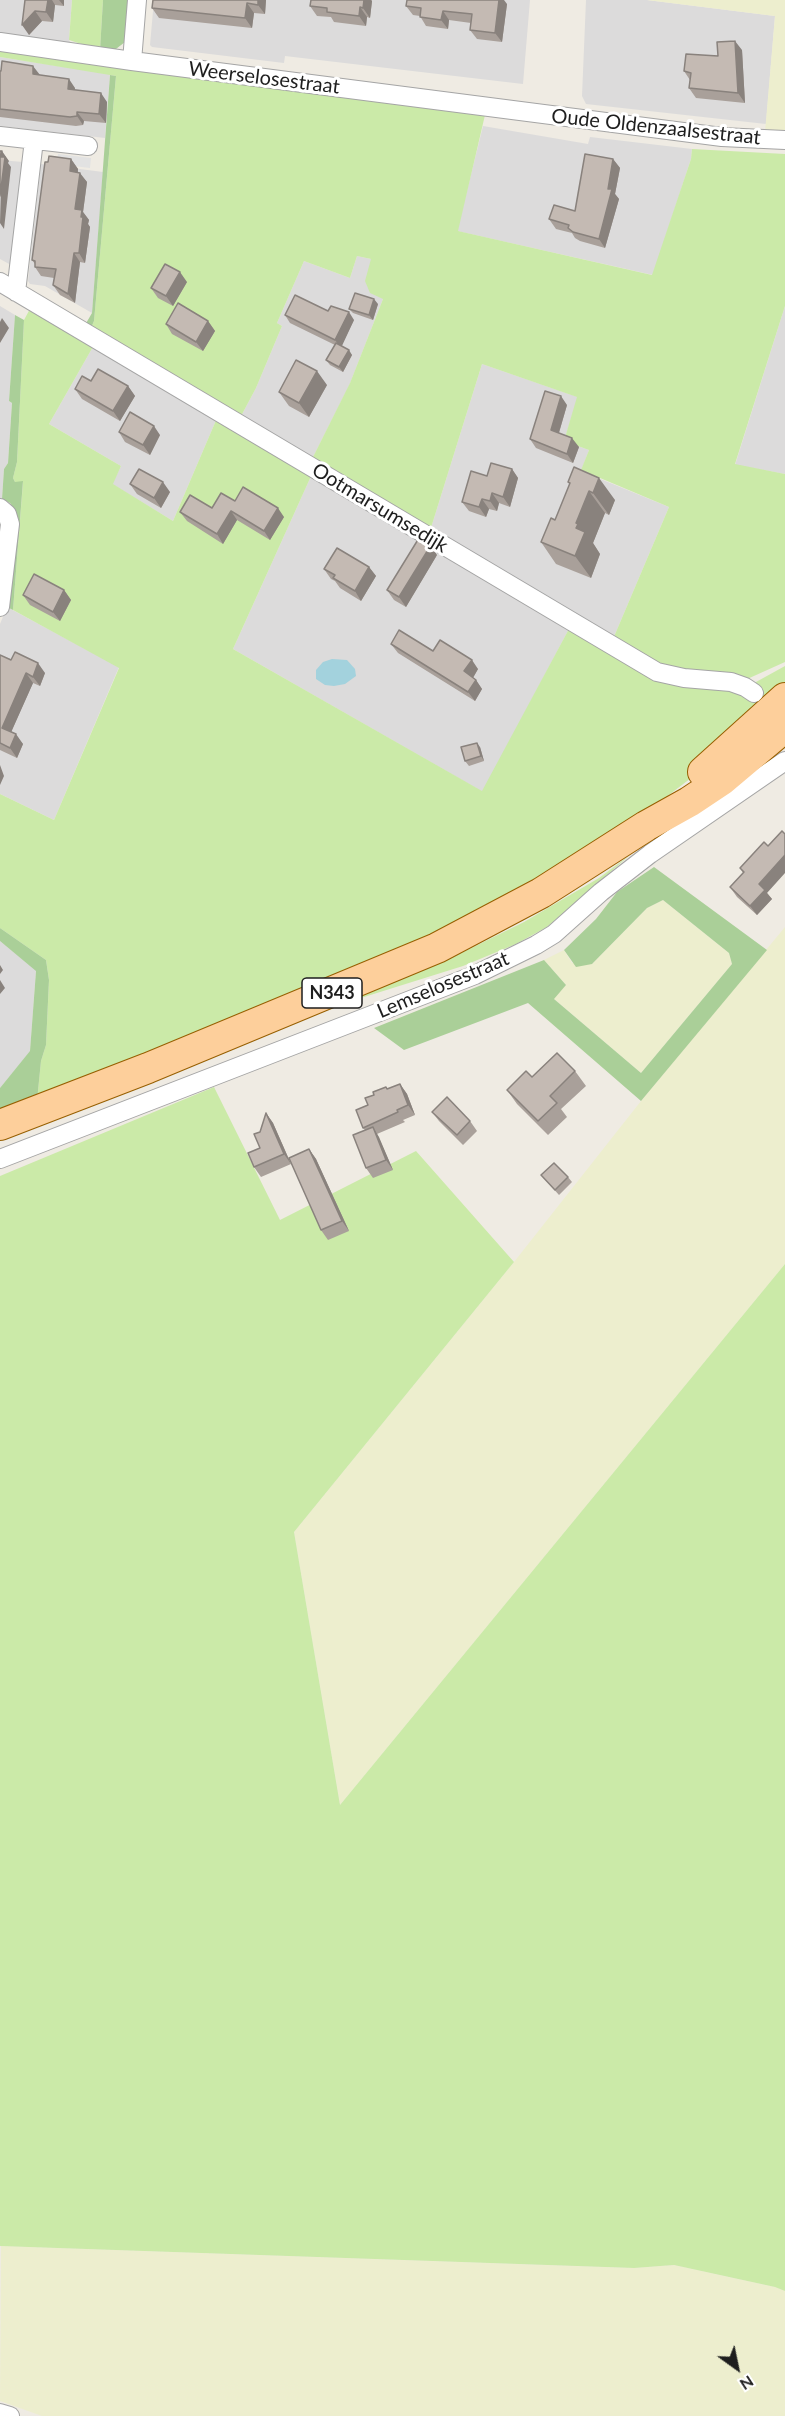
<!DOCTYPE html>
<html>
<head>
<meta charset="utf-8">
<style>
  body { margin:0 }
  #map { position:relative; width:785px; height:2416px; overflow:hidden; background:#efebe3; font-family:Lato,sans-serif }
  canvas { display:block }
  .north { position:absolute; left:707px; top:2338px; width:60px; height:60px; -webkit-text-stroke:4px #fff; paint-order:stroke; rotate:147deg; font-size:16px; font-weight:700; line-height:24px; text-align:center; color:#1e1e1e }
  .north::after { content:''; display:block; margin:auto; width:21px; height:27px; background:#1e1e1e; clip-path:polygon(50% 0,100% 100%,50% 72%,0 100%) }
</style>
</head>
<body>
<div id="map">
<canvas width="785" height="2416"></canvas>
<div class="north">N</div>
</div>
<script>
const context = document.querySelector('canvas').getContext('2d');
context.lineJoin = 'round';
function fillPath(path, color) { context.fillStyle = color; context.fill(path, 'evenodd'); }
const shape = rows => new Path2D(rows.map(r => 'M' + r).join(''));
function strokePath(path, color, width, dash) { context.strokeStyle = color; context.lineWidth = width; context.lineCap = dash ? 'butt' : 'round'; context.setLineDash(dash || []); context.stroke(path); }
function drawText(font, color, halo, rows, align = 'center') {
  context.font = font + ' Lato,sans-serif'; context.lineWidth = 6; context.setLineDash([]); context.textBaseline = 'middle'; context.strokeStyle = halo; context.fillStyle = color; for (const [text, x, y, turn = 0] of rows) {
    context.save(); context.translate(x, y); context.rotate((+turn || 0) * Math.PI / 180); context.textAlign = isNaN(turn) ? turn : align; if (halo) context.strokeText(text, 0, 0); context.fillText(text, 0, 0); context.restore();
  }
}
const residential = shape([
  [0,0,72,0,69,40,71,43,0,33],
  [154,0,530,0,523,84,285,56,284,63,152,47,150,45],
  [586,0,647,0,775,16,766,124,586,104,582,96],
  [0,57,110,74,105,138,0,126],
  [483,126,588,144,590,137,692,149,691,159,653,275,457,231],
  [0,160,23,162,11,265,0,259],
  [41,164,103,172,92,313,45,286,30,284,28,281],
  [357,256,371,259,383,299,349,386,311,461,240,418,256,388,282,326,277,323,304,261,350,278],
  [0,306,15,315,9,401,12,403,8,463,4,469,2,499,0,498],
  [785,306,785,474,735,465],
  [94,345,217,418,173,521,112,484,121,466,49,424],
  [482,364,578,397,564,441,589,450,581,471,669,507,613,639,430,531],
  [312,474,570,627,483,792,233,649],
  [7,607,119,667,54,820,0,794,0,624],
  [0,941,36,970,30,1052,0,1088]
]);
const farmland = shape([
  [647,0,785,0,785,133,765,132,775,16],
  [663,900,729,953,732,964,641,1073,553,998,566,985,544,960,564,950,572,963,592,964,647,908],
  [785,927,785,1264,340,1805,294,1532,514,1262,641,1101],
  [1,2246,633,2268,674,2265,775,2287,785,2291,785,2416,42,2416,0,2401]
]);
const grass = shape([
  [72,0,103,0,100,50,69,40],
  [0,50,485,115,458,231,652,275,691,159,692,149,785,154,785,306,735,464,785,474,785,662,745,680,736,675,719,672,679,672,667,670,613,639,669,507,581,470,589,450,564,441,577,397,482,364,430,531,311,461,350,383,383,299,370,293,365,281,371,259,357,256,350,278,304,261,277,323,282,326,256,388,240,418,91,328,94,321,116,76,0,57],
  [31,307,94,345,49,424,121,466,113,484,173,521,217,418,312,474,233,649,482,791,570,627,656,677,739,688,765,709,691,778,635,821,453,929,37,1101,41,1061,46,1045,49,980,46,960,0,928,0,794,54,820,119,668,13,610,23,482,15,482,13,478,17,462,24,320],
  [785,666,785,692,771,704,753,688,756,682],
  [630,855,547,927,516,944,463,966,345,1003,443,962,524,922,599,878],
  [214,1087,280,1220,416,1151,514,1262,294,1532,340,1805,785,1264,785,2291,775,2287,674,2265,634,2268,0,2246,0,1176]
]);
const forest = shape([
  [103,0,133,0,125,42,112,52,100,50],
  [110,75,116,76,94,321,91,328,85,325,92,313],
  [15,315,24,320,17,462,13,478,15,482,23,481,13,610,7,607,16,512,10,503,2,499,4,469,8,463,12,403,9,401],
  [654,867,767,950,641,1101,528,1003,404,1050,374,1028,544,960,566,985,554,999,641,1073,732,964,729,953,663,900,647,908,592,964,576,967,564,950,596,919,617,892],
  [0,928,46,960,49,980,46,1045,41,1061,37,1101,0,1116,0,1088,30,1051,36,971,0,941]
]);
const parking = shape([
  [58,154,91,158,90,168,57,164]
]);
const water = shape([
  [332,659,347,660,355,669,356,676,345,684,334,686,325,685,316,679,316,670,323,662]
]);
const street = shape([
  [0,42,132,61,722,137,785,140],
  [132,61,137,0],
  [0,136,88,146],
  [0,282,657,672,684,678,731,682,745,687,754,693],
  [16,292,34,140],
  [0,508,7,514,10,524,0,607],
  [0,1159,475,975,536,945,554,934,601,892,650,854,785,761],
  [0,2413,10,2416]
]);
const primary = shape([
  [703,772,785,698],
  [0,1125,148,1068,437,948,541,893,646,826,689,802,722,780,785,727]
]);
const wall = shape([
  [25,0,64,0,64,6,55,5,53,22,42,21,29,35],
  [153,0,266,0,265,14,254,13,252,28,159,18,152,8],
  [311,0,371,0,372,1,370,18,367,17,366,26,334,22,331,17,317,16,310,6],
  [507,4,502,42,477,39,470,30,471,23,449,20,448,29,426,26,420,16,413,15,406,6],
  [742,50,745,103,696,98,689,88,690,80,684,71,718,56],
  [0,71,40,75,75,88,75,90,107,102,106,123,84,121,83,125,76,126,0,117],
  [71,159,78,169,78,172,87,182,83,212,89,220,88,224,90,227,85,263,80,262,75,303,60,295,53,285,54,278,41,276,35,267,35,264,32,260,48,162],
  [613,159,620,168,615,194,619,199,605,248,580,241,575,238,572,233,556,229,549,219,575,211],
  [187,282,173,306,158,298,151,288],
  [378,304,373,320,353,313,349,309],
  [328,311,354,320,341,346,352,355,343,372,330,365,326,360,335,345,290,323,285,315],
  [208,321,215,331,203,351,172,334,166,324],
  [91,381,128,386,135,396,120,421,82,399,75,389],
  [327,385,309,417,289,406,279,392],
  [567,405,559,433,579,447,573,463,536,448,530,439],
  [119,432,160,435,150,455,125,442],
  [512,469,518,478,510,507,499,503,497,511,489,509,486,517,469,511,462,502,487,476],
  [568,482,615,500,609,515,605,513,593,543,600,554,591,578,556,564,541,542,555,520,570,485],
  [130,484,170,492,161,508,137,494],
  [235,501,284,517,270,540,237,520,223,544,187,521,180,512,212,508],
  [437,555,406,607,394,600,387,590],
  [369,567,376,576,361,601,340,588,335,581,331,579,324,569],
  [64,590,71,600,60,621,30,605,23,595],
  [391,644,433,651,478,669,473,678,476,680,482,689,475,701,398,653],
  [0,655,45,673,40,686,33,683,11,732,23,744,17,758,0,750],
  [480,747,484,761,469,766,465,761],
  [740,868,767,893,772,899,757,915,737,897,730,887,743,873],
  [575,1071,586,1086,561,1109,567,1117,548,1135,517,1104,507,1090],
  [400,1084,407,1094,415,1115,403,1120,405,1122,377,1134,393,1170,373,1178,366,1168,365,1130,363,1128,368,1105,388,1089],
  [432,1112,470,1121,477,1131,463,1145,439,1121],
  [266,1113,273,1123,291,1164,261,1177,254,1167,260,1148,260,1132],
  [309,1149,316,1159,349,1231,328,1240,321,1230],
  [541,1175,568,1177,572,1182,559,1195]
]);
const shadedWall = shape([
  [48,0,52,0,55,5,53,22,46,12],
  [59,0,64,0,64,6],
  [258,0,266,0,265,14,258,5],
  [364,0,371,0,372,1,370,18,363,8],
  [499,0,504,0,507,4,502,42,495,33],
  [247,3,254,13,252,28,245,18],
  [360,7,367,17,366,26,359,16],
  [35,11,42,21,29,35,22,25],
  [443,11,449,20,448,29,441,20],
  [735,41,742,50,745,103,738,93],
  [33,66,40,75,33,74],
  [69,79,75,88,74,98,68,89],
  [101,93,107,102,106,123,99,114],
  [77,112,84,121,83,125,77,116],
  [2,151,9,161,8,163,11,167,4,229,0,223],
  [71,159,78,169,77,181,70,171],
  [613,159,620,168,615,194,619,199,605,248,599,239],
  [80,173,87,182,83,212,89,220,88,224,90,227,85,263,79,253,75,209],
  [74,253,80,262,75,303,68,294],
  [180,272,187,282,173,306,166,296],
  [374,299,378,304,373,320,369,315],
  [349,312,354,320,341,348,335,340],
  [2,318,9,328,0,343,0,322],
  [208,321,215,331,203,351,196,342],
  [349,350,352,355,343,372,339,367],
  [317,371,327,385,309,417,299,403],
  [128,386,135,396,120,421,113,411],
  [561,396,567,405,557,439,551,430],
  [154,426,160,435,150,455,143,445],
  [572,438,579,447,573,463,567,454],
  [512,469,518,478,510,507,503,497],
  [599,478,615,500,609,515,593,493],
  [163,482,170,492,161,508,154,498],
  [589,491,605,513,593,543,600,554,591,578,575,556,576,523],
  [492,493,499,503,497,511,490,501],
  [482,499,489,509,486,517,479,507],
  [278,508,284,517,270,540,264,531],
  [231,511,237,520,223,544,217,534],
  [431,545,437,555,406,607,399,597],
  [369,567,376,576,361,601,355,591],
  [64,590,71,600,60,621,53,612],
  [472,660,478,669,471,681,464,671],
  [38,663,45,673,40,686,33,677],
  [26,673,33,683,9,737,2,728],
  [476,680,482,689,475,701,468,692],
  [16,734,23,744,17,758,10,748],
  [477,743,480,747,484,761,481,756],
  [0,765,4,776,0,785],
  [785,855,785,873,767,893,772,899,757,915,750,906,759,884],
  [0,965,3,970,0,974],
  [0,980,5,988,0,994],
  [400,1084,407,1094,415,1115,408,1105],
  [266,1113,273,1123,291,1164,284,1154],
  [373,1127,379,1137,393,1170,386,1160],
  [309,1149,316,1159,349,1231,342,1221]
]);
const building = shape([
  [25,0,48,0,46,12,35,11,22,25,25,0],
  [153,0,258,0,258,5,247,3,245,18,152,8,153,0],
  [311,0,364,0,363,8,360,7,359,16,327,12,327,8,310,6,311,0],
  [407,0,499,0,495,33,470,30,472,14,443,11,441,20,420,17,421,8,406,6,407,0],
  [735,41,738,93,689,88,691,73,684,71,686,54,718,56,717,42,735,41],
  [2,61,33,66,33,74,69,79,68,89,101,93,99,114,77,112,77,116,70,117,0,109,0,71,1,71,2,61],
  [0,151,2,151,1,157,5,157,0,196,0,151],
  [585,154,613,159,608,189,612,189,599,239,573,232,568,228,569,225,549,219,554,205,575,211,585,154],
  [49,156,71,159,70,171,80,173,75,209,82,210,81,217,83,217,79,253,74,253,68,294,53,285,56,269,35,267,35,261,32,260,45,162,48,162,49,156],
  [165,264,180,272,166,296,151,288,165,264],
  [355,293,374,299,369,315,349,309,355,293],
  [295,295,328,311,331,306,349,312,335,340,285,315,295,295],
  [178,303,208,321,196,342,166,324,178,303],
  [336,343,349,350,339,367,326,360,336,343],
  [296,360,317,371,299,403,279,392,296,360],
  [98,369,128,386,113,411,75,389,82,376,91,381,98,369],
  [545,391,561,396,551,430,572,438,567,454,530,439,545,391],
  [130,412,154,426,143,445,119,432,130,412],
  [491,463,512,469,503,497,492,493,490,501,482,499,479,507,462,502,471,471,487,476,491,463],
  [574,467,599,478,593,493,589,491,576,523,578,524,576,528,585,532,575,556,541,542,551,518,555,520,570,483,568,482,574,467],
  [139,469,163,482,154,498,130,484,139,469],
  [243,487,278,508,264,531,231,511,217,534,180,512,190,495,212,508,221,493,235,501,243,487],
  [419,538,431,545,399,597,387,590,419,538],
  [337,548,369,567,355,591,333,578,335,575,324,569,337,548],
  [34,574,64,590,53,612,23,595,34,574],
  [399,630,433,651,440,640,472,660,464,671,476,680,468,692,391,644,399,630],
  [15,652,38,663,33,677,26,673,2,728,16,734,10,748,0,743,0,655,11,660,15,652],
  [477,743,481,756,465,761,461,747,477,743],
  [782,831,785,834,785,855,759,884,765,890,750,906,730,887,744,872,740,868,764,842,768,846,782,831],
  [557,1053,575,1071,550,1096,557,1103,538,1121,507,1090,526,1071,532,1077,557,1053],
  [400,1084,408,1105,397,1110,398,1112,363,1128,356,1110,368,1105,365,1098,374,1095,373,1092,386,1087,387,1089,400,1084],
  [447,1097,470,1121,457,1135,432,1112,447,1097],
  [266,1113,284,1154,254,1167,248,1153,260,1148,254,1134,260,1132,266,1113],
  [373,1127,386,1160,366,1168,353,1135,373,1127],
  [309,1149,342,1221,321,1230,289,1158,309,1149],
  [554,1163,568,1177,555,1190,541,1175,554,1163]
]);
const shields = [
  [332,993,60]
];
const shieldNames = [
  ["N343",332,993]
];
const streetNames = [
  ["Weerselosestraat",264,78,7],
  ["Oude Oldenzaalsestraat",656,127,6],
  ["Ootmarsumsedijk",380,508,31],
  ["Lemselosestraat",443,985,-23]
];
fillPath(residential, '#dcdbdb');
fillPath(farmland, '#edeece');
fillPath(grass, '#cbeaa8');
fillPath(forest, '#aacf98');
fillPath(parking, '#e2e2e2');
fillPath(water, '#a3d2dd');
strokePath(street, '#a5a5a5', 20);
strokePath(primary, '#975f00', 32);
strokePath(street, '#fff', 18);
strokePath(primary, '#fdcf9b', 30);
fillPath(wall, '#a9a09a');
fillPath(shadedWall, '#89827d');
fillPath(building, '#c4bab3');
strokePath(building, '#89827d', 1.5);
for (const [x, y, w] of shields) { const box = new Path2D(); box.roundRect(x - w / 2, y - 15, w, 30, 4.5); context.fillStyle = '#fff'; context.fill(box); strokePath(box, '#1e1e1e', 1.5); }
drawText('bold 18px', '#1e1e1e', null, shieldNames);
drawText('20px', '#1e1e1e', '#fff', streetNames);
</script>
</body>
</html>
